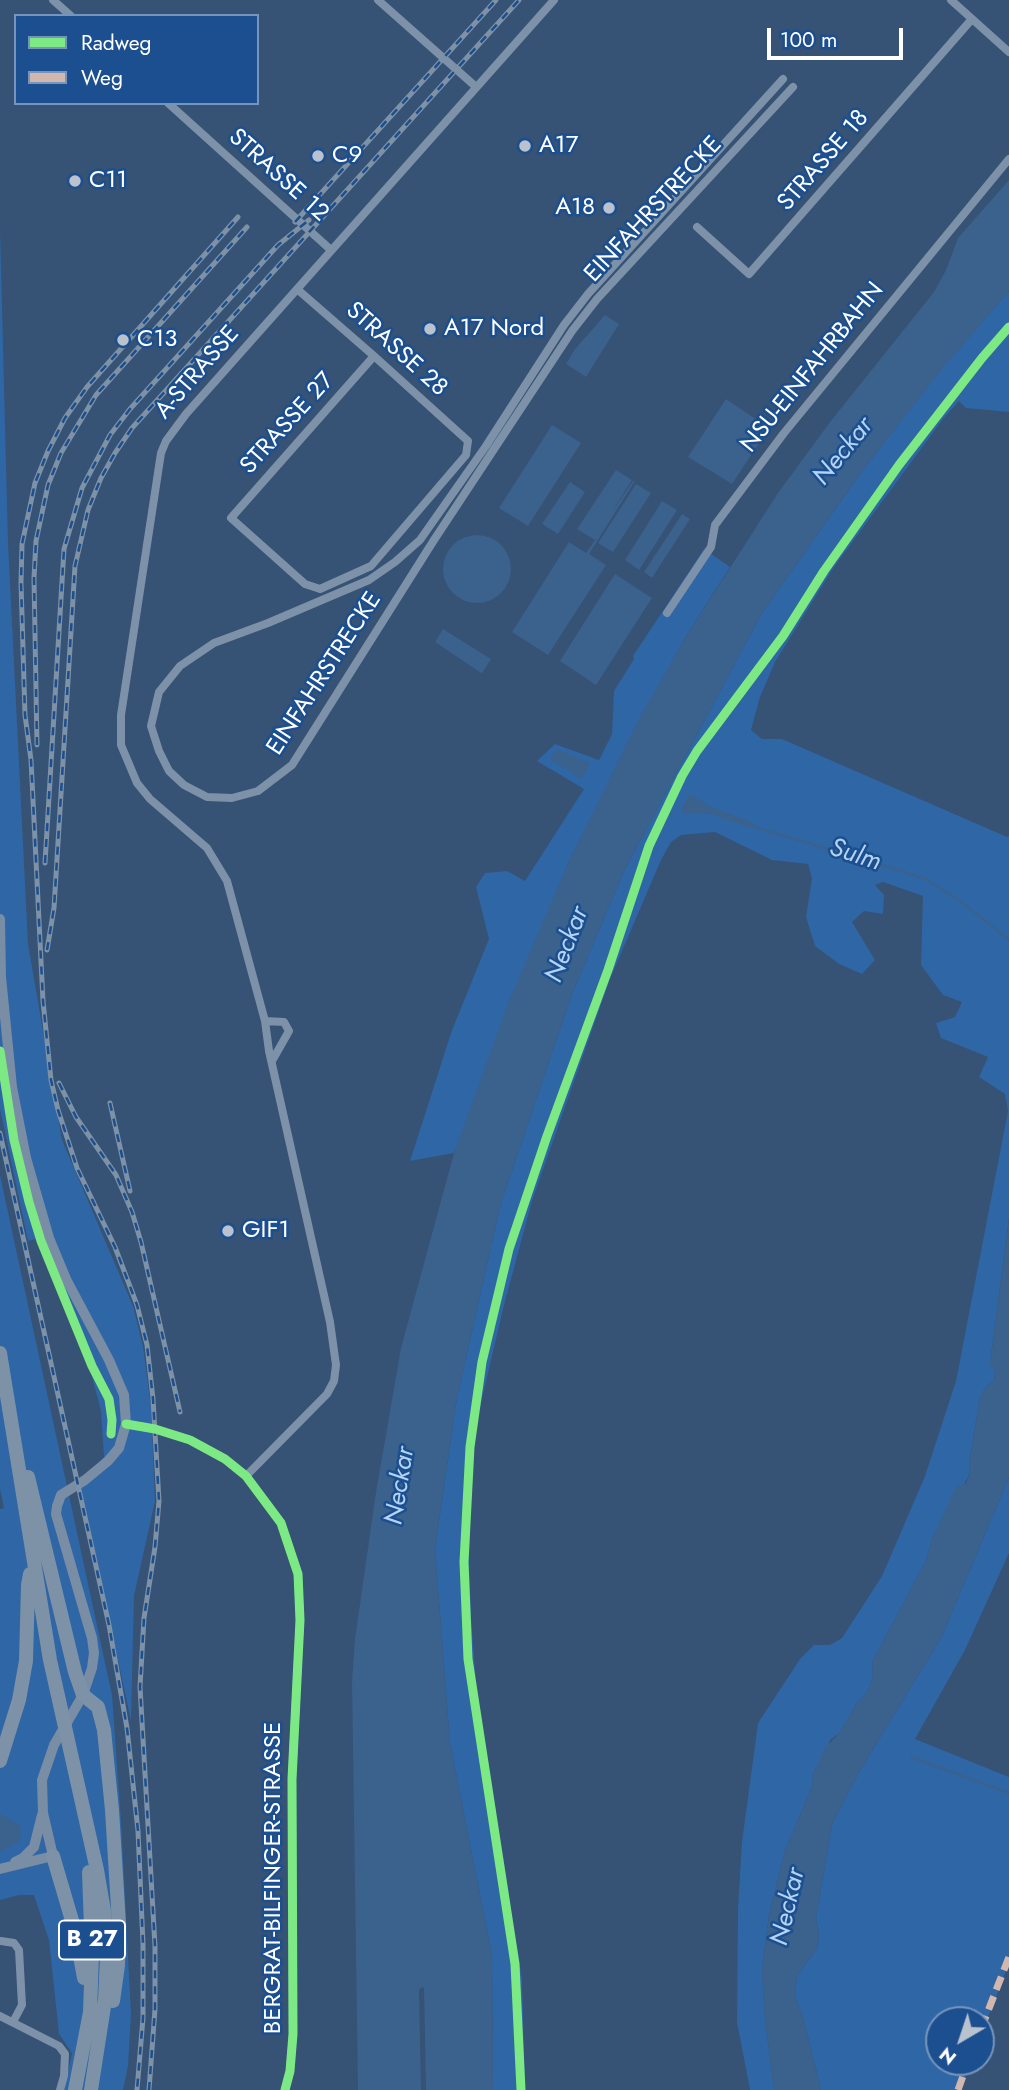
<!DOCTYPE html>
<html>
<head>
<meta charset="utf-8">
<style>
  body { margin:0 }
  #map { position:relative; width:1009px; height:2090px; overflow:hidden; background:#365274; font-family:Jost,sans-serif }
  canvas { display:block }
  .legend { position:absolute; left:14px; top:14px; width:245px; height:91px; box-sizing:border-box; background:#1b4f8f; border:2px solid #7695bc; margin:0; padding:9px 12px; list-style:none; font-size:21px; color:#fff }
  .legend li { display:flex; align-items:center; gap:14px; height:35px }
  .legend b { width:35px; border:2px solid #7695bc }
  .north { position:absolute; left:925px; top:2006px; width:70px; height:70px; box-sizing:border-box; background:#1b4f8f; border:2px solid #7695bc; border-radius:50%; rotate:219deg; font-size:19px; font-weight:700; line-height:28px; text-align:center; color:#fff }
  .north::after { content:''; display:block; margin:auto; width:24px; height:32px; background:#b9c2ce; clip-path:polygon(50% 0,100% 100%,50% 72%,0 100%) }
  .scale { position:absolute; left:767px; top:28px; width:136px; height:32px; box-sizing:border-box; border:4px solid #fff; border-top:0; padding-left:9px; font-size:21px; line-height:24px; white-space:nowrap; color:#fff; -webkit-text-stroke:5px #1b4f8f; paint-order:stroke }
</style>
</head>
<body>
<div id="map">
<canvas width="1009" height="2090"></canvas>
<ul class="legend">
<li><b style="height:9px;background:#7ce984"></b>Radweg</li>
<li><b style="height:9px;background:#d1b7ad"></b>Weg</li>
</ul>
<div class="north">N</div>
<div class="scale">100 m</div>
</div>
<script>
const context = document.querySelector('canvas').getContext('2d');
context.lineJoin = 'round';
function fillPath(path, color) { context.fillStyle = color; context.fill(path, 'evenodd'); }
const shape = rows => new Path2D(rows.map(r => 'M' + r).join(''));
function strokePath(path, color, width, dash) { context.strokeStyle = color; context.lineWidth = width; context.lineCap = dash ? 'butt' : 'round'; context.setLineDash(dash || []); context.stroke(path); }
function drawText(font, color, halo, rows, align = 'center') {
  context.font = font + ' Jost,sans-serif'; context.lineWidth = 5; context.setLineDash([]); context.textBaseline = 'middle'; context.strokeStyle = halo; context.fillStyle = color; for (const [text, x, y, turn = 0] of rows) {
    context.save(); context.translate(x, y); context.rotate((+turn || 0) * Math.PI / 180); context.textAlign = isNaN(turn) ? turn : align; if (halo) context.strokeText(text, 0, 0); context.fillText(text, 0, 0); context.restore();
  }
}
const green = shape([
  [0,228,8,542,28,944,62,1140,133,1306,143,1346,151,1407,155,1501,134,1596,131,1721,80,1482,104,1457,101,1411,88,1362,36,1239,28,1241,0,1109],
  [1009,291,1009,412,966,408,959,401,943,419,834,567,775,662,760,697,751,730,762,739,782,739,1007,837,1009,836,1009,1218,991,1356,995,1371,994,1381,987,1386,980,1397,969,1464,970,1474,932,1539,926,1561,872,1662,873,1677,868,1691,857,1703,839,1734,831,1739,813,1774,812,1787,785,1851,769,1915,762,1970,765,2019,774,2090,750,2090,737,2022,738,1908,742,1842,758,1723,800,1659,814,1645,830,1645,842,1638,882,1576,925,1476,956,1381,1008,1111,1005,1094,979,1077,988,1057,941,1038,936,1023,955,1017,962,1002,943,995,921,965,923,896,883,882,875,885,884,895,883,914,864,911,852,922,875,960,862,974,839,964,815,946,806,917,812,878,808,864,772,860,715,832,681,835,671,842,661,860,610,979,532,1201,504,1305,477,1420,471,1477,469,1561,471,1617,476,1683,522,1979,525,2090,493,2090,492,1955,450,1743,435,1549,457,1397,501,1203,572,994,624,871,762,613,862,471,942,368],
  [704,549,730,567,685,638,569,861,454,1153,410,1161,452,1030,489,939,476,887,485,873,507,871,525,881,584,789,537,761,555,744,599,760,612,734,614,691,634,659,633,656],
  [0,1175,112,1695,121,1821,131,2014,128,2066,123,2090,64,2090,72,2053,59,2034,49,1940,34,1895,19,1895,0,1900,0,1509,4,1508,0,1489],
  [1009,1477,1009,1553,965,1650,915,1739,1009,1777,1009,1963,981,2035,981,2020,939,2020,939,2062,971,2062,960,2090,821,2090,803,2017,795,1996,797,1975,817,1949,819,1936,816,1918,832,1824,858,1774,942,1636]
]);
const water = shape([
  [1009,180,1009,291,942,369,862,471,762,613,624,871,572,994,501,1203,457,1397,435,1549,450,1743,492,1955,493,2090,426,2090,424,1988,422,1987,419,1990,421,2090,358,2090,352,1681,355,1639,376,1492,401,1348,454,1153,509,1001,569,861,640,717,685,638,778,493,830,422,934,292,946,270,958,238],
  [605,315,619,324,586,377,566,364,575,349],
  [726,399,769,428,732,484,688,457],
  [552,425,581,443,528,526,499,508],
  [616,470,632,480,613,510,633,481,635,481,589,554,606,565,548,655,512,632,569,542,586,553,595,540,577,529],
  [570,482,585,492,558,534,542,524],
  [636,484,651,493,613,552,598,543],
  [662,501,677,510,639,570,625,560],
  [682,514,690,519,652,578,644,572],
  '443 569a34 34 0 1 1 68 0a34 34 0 1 1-68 0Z',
  [615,574,652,598,596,685,560,661],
  [443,629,491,659,483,672,481,673,435,642],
  [557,749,590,763,582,779,550,759],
  [690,794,711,807,751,822,762,830,744,826,712,814,684,813,681,809],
  [1009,1218,1009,1477,942,1636,858,1774,832,1824,816,1918,819,1936,817,1949,797,1975,795,1996,803,2017,821,2090,774,2090,765,2019,762,1970,769,1915,785,1851,812,1787,813,1774,826,1746,839,1734,857,1703,868,1691,873,1677,872,1662,926,1561,932,1539,956,1487,966,1483,970,1474,969,1464,980,1397,987,1386,994,1381,995,1371,990,1365,991,1356],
  [0,1814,19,1825,21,1834,19,1841,0,1852]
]);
const stream = shape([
  [761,829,924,878,963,903,1009,940],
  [911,1757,1009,1793]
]);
const street = shape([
  [53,0,71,16],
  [378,0,475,86],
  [951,0,1009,52],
  [783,79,588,294,564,325,486,446,420,540,395,562,369,580,268,623,214,643,180,666,159,692,151,726,159,751,169,771,184,785,207,797,232,798,258,791,292,765,434,540,572,331,597,299,793,87],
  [168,103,331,250],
  [697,227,749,274,972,19],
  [297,289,374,356,468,441,466,455,371,566,320,589,305,584,231,518,374,356],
  [667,613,711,547,715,525,784,433,1009,159],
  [265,1021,227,881,207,848,150,799,137,783,121,745,121,715,161,453,166,441,186,414,554,0],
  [126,1424,155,1429,190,1440,225,1459,246,1476,281,1523,298,1574,300,1620,292,1779,293,2034,290,2071,285,2090],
  [246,1476,327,1394,334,1381,336,1365,330,1322,269,1051,265,1021,284,1022,289,1031,272,1061],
  [1,1941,14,1943,19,1950,22,2005,13,2022],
  [0,2016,59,2046,65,2054,64,2076,60,2090]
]);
const secondary = shape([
  [0,919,1,977,12,1087,26,1158,49,1238,66,1279,109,1360,124,1395,126,1424,119,1448,108,1461,85,1480,61,1495,57,1506,56,1514,92,1638,94,1653,92,1668,83,1695,54,1745,42,1780,43,1813,53,1856,0,1869],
  [15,1862,23,1858,34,1847,42,1815]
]);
const highway = shape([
  [0,1353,50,1660,97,1870,104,1911,107,1958,105,2000,91,2090],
  [28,1477,75,1672,83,1695,98,1707,104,1730,112,1810,119,1924,118,1965,113,2001],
  [0,1761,19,1700,26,1661,28,1585,30,1574],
  [53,1856,76,1934,84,1978],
  [75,2090,90,2012,92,1956,89,1872]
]);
const rail = shape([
  [295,222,496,0],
  [37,745,34,578,36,541,48,485,61,453,96,395,247,227],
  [45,863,64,549,82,488,110,435,130,409,278,245,309,220],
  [47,950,54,908,75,566,88,510,101,478,115,453,132,428,519,0],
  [59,1083,76,1117,116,1175,132,1212,141,1242,180,1412],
  [110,1103,130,1191],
  [0,1133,109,1625,127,1728,138,1831,143,1944,143,2018,137,2090],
  [149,2090,155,2009,155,1946,140,1687,144,1618,155,1547,159,1501,153,1399,147,1345,137,1305,115,1247,77,1168,58,1110,51,1080,43,1001,31,760,25,715,21,583,22,544,35,483,48,451,65,418,87,387,238,217]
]);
const quiet = shape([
  [981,2029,1009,1957],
  [958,2090,968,2062]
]);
const cycleway = shape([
  [0,1051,14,1140,29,1202,41,1241,92,1366,109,1399,112,1420,111,1434],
  [126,1424,155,1429,190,1440,225,1459,246,1476,281,1523,298,1574,300,1620,292,1779,293,2034,290,2071,285,2090],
  [521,2090,515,1964,468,1659,464,1562,470,1447,482,1362,509,1249,547,1136,608,970,649,846,682,776,697,751,783,636,824,571,899,465,982,358,1009,327]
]);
const markers = [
  [525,146,7,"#b9c2ce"],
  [318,156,7,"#b9c2ce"],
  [75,181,7,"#b9c2ce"],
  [609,208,7,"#b9c2ce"],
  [430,329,7,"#b9c2ce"],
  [123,340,7,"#b9c2ce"],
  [228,1231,7,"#b9c2ce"]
];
const shields = [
  [92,1940,66]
];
const shieldNames = [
  ["B 27",92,1940]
];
const poiNames = [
  ["A17",539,146],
  ["C9",332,156],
  ["C11",89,181],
  ["A18",595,208,"right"],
  ["A17 Nord",444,329],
  ["C13",137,340],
  ["GIF1",242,1231]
];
const streetNames = [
  ["STRASSE 18",824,161,-49],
  ["STRASSE 12",278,176,42],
  ["EINFAHRSTRECKE",654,210,-47],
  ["STRASSE 28",396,350,42],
  ["NSU-EINFAHRBAHN",813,368,-51],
  ["A-STRASSE",198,373,-49],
  ["STRASSE 27",288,424,-48],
  ["EINFAHRSTRECKE",325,674,-57],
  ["BERGRAT-BILFINGER-STRASSE",274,1878,-90]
];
const waterNames = [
  ["Neckar",844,452,-51],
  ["Sulm",855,856,18],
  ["Neckar",568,945,-69],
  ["Neckar",401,1486,-81],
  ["Neckar",789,1907,-77]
];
fillPath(green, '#2f66a5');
fillPath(water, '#3b618d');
strokePath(stream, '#3b618d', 2.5);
strokePath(street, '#7d92a8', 8);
strokePath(secondary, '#798da4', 10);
strokePath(highway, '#7e92a7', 14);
strokePath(rail, '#7e92a7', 5);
strokePath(rail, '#1b4f8f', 2.5, [8]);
strokePath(quiet, '#d1b7ad', 7, [14, 7]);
strokePath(cycleway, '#7ce984', 9);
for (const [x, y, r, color] of markers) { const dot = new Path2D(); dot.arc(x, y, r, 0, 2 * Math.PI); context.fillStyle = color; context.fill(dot); strokePath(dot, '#1b4f8f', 2.5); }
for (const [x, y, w] of shields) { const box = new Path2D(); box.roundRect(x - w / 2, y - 19.5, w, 39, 5); context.fillStyle = '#1b4f8f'; context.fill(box); strokePath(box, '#fff', 2); }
drawText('bold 23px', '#fff', null, shieldNames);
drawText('24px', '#fff', '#1b4f8f', poiNames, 'left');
drawText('24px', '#fff', '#1b4f8f', streetNames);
drawText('italic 26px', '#b5d3f5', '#1b4f8f', waterNames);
</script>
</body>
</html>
